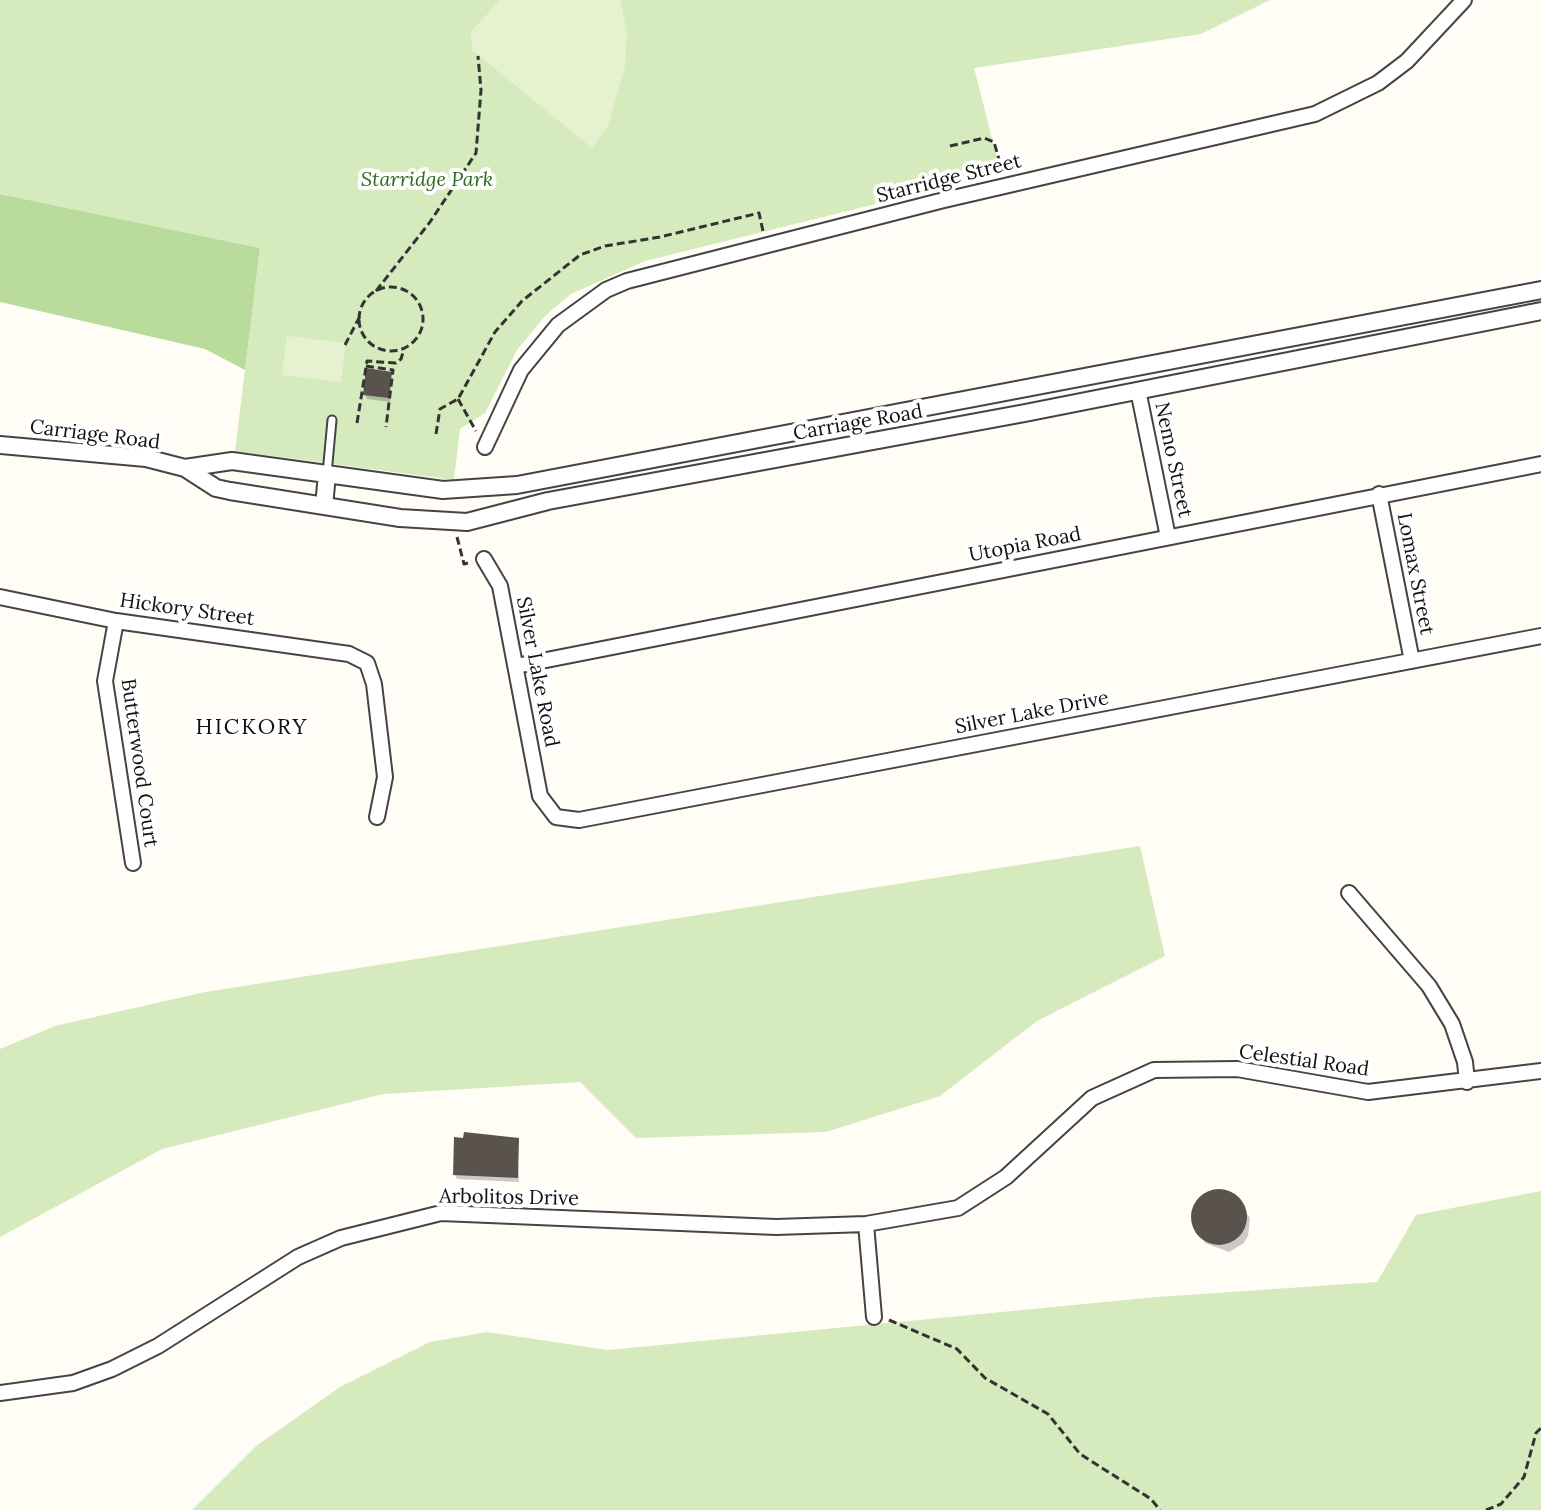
<!DOCTYPE html>
<html>
<head>
<meta charset="utf-8">
<style>
  body { margin:0 }
  canvas { display:block; background:#fffdf5 }
</style>
</head>
<body>
<canvas width="1541" height="1510"></canvas>
<script>
const context = document.querySelector('canvas').getContext('2d');
context.lineJoin = 'round';
function fillPath(path, color) { context.fillStyle = color; context.fill(path, 'evenodd'); }
const shape = rows => new Path2D(rows.map(r => 'M' + r).join(''));
function strokePath(path, color, width, dash) { context.strokeStyle = color; context.lineWidth = width; context.lineCap = dash ? 'butt' : 'round'; context.setLineDash(dash || []); context.stroke(path); }
function drawText(font, color, halo, rows, align = 'center') {
  context.font = font + ' Lora,serif'; context.lineWidth = 8; context.setLineDash([]); context.textBaseline = 'middle'; context.strokeStyle = halo; context.fillStyle = color; for (const [text, x, y, turn = 0] of rows) {
    context.save(); context.translate(x, y); context.rotate((+turn || 0) * Math.PI / 180); context.textAlign = isNaN(turn) ? turn : align; if (halo) context.strokeText(text, 0, 0); context.fillText(text, 0, 0); context.restore();
  }
}
const green = shape([
  [0,0,1270,0,1201,34,974,68,1001,173,645,261,571,294,546,315,517,350,485,413,460,429,454,480,235,451,260,248,0,194],
  [1140,846,1165,956,1037,1021,940,1096,826,1132,636,1138,580,1082,383,1094,162,1149,0,1237,0,1049,55,1026,205,992],
  [1541,1191,1541,1510,192,1510,256,1446,340,1387,430,1342,487,1332,608,1350,1157,1297,1377,1282,1416,1215]
]);
const forest = shape([
  [0,194,260,248,245,370,205,349,0,302]
]);
const pitch = shape([
  [500,0,620,0,627,31,625,67,608,126,592,148,472,50,471,32],
  [287,336,346,343,341,382,282,375]
]);
const shadow = shape([
  [391,374,390,402,367,399,365,394],
  [517,1140,519,1182,457,1179,455,1175],
  [1210,1192,1234,1195,1250,1218,1248,1236,1244,1243,1229,1252,1205,1243,1193,1219,1197,1203]
]);
const building = shape([
  [366,368,392,372,389,398,363,395],
  [464,1132,519,1138,518,1178,453,1175,454,1137,463,1138],
  '1191 1217a28 28 0 1 1 56 0a28 28 0 1 1-56 0Z'
]);
const path = shape([
  [950,146,984,138,994,142,1002,170],
  '359 319a32 32 0 1 1 64 0a32 32 0 1 1-64 0Z',
  [376,291,430,222,476,153,481,90,478,56],
  [345,345,360,316],
  [366,366,393,370,386,427],
  [458,399,476,431],
  [357,423,367,361,396,363,401,359,404,349],
  [436,434,440,409,458,399,495,332,522,301,580,255,605,246,660,237,759,213,763,231],
  [457,537,464,564,472,562],
  [889,1320,957,1349,985,1378,1048,1414,1080,1454,1151,1499,1160,1510],
  [1486,1510,1501,1504,1524,1477,1536,1433,1541,1428]
]);
const service = shape([
  [327,474,332,420]
]);
const minor = shape([
  [1138,390,1168,537],
  [485,447,521,370,558,325,606,290,627,281,940,201,1315,114,1378,83,1407,61,1464,0],
  [1379,494,1412,661],
  [484,559,500,586,540,796,556,817,579,820,1541,636],
  [0,597,116,621,349,654,367,663,374,684,385,777,377,817],
  [116,621,105,681,133,863],
  [516,666,1541,464],
  [1349,893,1429,986,1452,1024,1465,1062,1467,1082],
  [866,1224,874,1317],
  [0,1393,73,1383,112,1369,158,1346,298,1257,341,1238,441,1213,776,1227,866,1224,958,1208,1006,1177,1092,1098,1154,1070,1237,1069,1368,1092,1541,1071]
]);
const tertiary = shape([
  [0,445,146,458,185,468,216,488,230,491,400,518,467,522,548,501,1025,413,1541,311],
  [185,468,232,461,443,490,517,485,1541,290],
  [324,506,327,474]
]);
const streetNames = [
  ["Starridge Street",949,179,-14],
  ["Carriage Road",858,423,-10],
  ["Carriage Road",95,435,7],
  ["Nemo Street",1173,460,78],
  ["Utopia Road",1025,545,-11],
  ["Lomax Street",1415,574,79],
  ["Hickory Street",187,610,8],
  ["Silver Lake Road",537,672,79],
  ["Silver Lake Drive",1032,713,-11],
  ["Butterwood Court",139,763,82],
  ["Celestial Road",1304,1061,8],
  ["Arbolitos Drive",509,1198,1]
];
const parkNames = [
  ["Starridge Park",427,180]
];
const neighbourhoodNames = [
  ["HICKORY",252,728]
];
fillPath(green, '#d5ebbd');
fillPath(forest, '#b9dc9c');
fillPath(pitch, '#e6f2cf');
fillPath(shadow, '#0003');
fillPath(building, '#5a524d');
strokePath(service, '#444', 11);
strokePath(minor, '#444', 18);
strokePath(tertiary, '#444', 20);
strokePath(path, '#333', 3, [8, 4]);
strokePath(service, '#fff', 7);
strokePath(minor, '#fff', 14);
strokePath(tertiary, '#fff', 16);
drawText('20px', '#111', '#fff', streetNames);
drawText('italic 20px', '#2f6b1f', '#fff', parkNames);
context.letterSpacing = '2px';
drawText('22px', '#111', '#fff', neighbourhoodNames);
context.letterSpacing = '0px';
</script>
</body>
</html>
